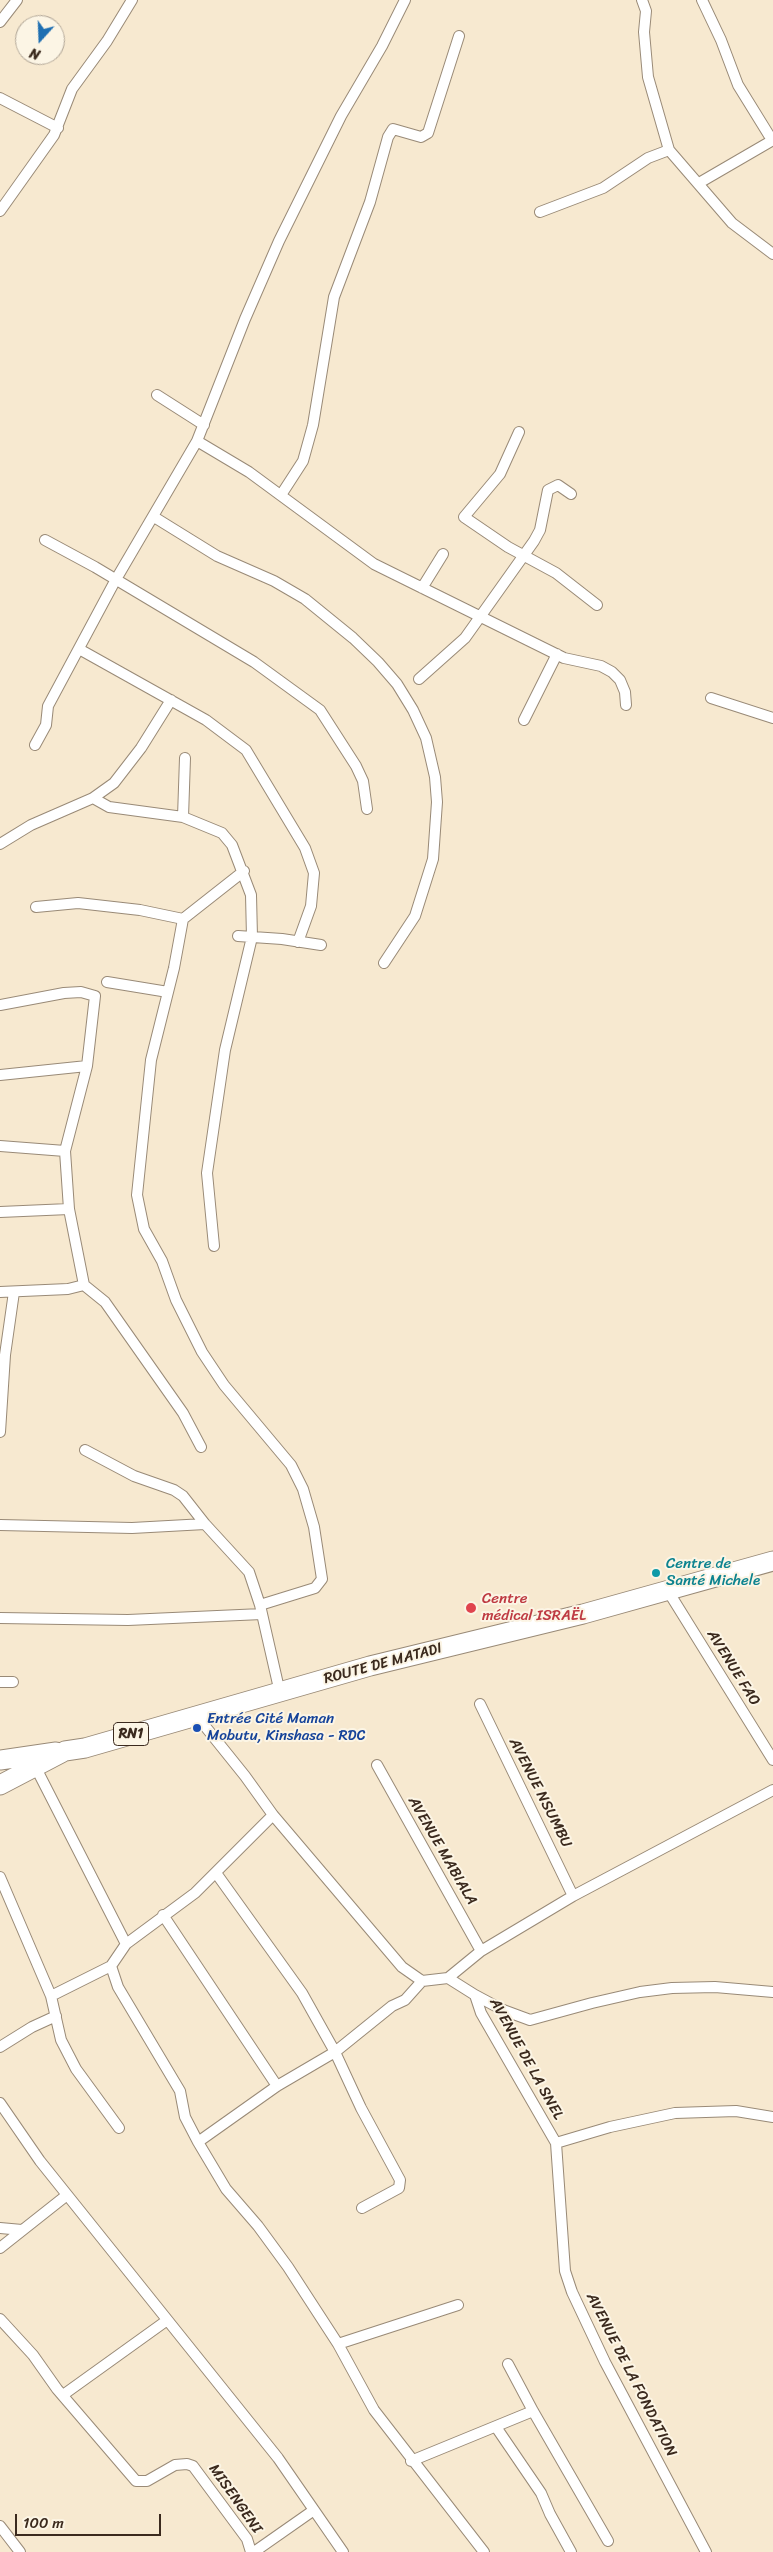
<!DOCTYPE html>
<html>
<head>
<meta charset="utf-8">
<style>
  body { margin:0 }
  #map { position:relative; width:773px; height:2552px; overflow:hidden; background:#f7e9d0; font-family:Sriracha,sans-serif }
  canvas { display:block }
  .north { position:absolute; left:15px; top:15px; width:50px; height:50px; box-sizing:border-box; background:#fcf5e5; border:1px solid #afa495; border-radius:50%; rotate:200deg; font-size:14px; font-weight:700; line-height:20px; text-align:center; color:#3b2a1e }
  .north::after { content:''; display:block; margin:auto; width:18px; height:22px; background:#1f6fb2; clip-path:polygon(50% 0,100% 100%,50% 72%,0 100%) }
  .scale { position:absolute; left:15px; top:2514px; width:146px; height:22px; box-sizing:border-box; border:2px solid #3b2a1e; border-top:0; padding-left:6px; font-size:15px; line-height:18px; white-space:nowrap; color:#3b2a1e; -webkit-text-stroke:4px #fcf5e5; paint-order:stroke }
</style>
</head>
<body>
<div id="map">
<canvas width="773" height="2552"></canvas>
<div class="north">N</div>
<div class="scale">100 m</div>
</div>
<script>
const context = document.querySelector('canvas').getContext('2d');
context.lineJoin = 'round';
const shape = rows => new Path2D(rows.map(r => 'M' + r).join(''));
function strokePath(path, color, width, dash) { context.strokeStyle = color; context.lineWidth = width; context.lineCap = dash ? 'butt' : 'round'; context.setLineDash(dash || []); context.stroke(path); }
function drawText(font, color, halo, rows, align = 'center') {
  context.font = font + ' Sriracha,sans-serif'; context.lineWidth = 4; context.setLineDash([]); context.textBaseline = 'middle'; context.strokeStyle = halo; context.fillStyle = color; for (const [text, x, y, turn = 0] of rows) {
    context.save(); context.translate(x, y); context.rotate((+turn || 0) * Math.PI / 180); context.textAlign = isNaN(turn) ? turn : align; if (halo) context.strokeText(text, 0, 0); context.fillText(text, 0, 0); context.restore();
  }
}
const street = shape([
  [642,0,646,11,644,32,648,77,669,150,732,223,773,254],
  [702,0,721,40,738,85,772,140],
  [0,22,17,0],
  [0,98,58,128],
  [699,183,773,140],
  [0,211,54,135,72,89,107,41,132,0],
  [540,212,603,188,648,158,669,150],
  [157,395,204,425],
  [519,432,500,474,464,517,508,547,556,573,597,605],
  [197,441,249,472,374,564,564,658,601,666,612,672,620,680,625,692,626,705],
  [281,495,303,461,313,425,334,297,370,202,388,137,393,129,421,137,428,133,459,36],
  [154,517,217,556,274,581,305,599,353,638,378,662,397,684,413,710,426,738,435,777,437,802,433,859,415,916,384,963],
  [45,540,95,567,254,662,320,710,356,766,363,781,367,809],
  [422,588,443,554],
  [79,649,206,720,246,750,305,848,314,873,311,906,298,942],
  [419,679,465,638,534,541,540,530,548,490,558,485,571,494],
  [711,698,773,718],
  [524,720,557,654],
  [35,745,46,725,48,706,115,581,197,441,245,319,279,241,341,116,382,46,405,0],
  [93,798,109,807,183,817,222,833,232,845,251,895,252,937,225,1050,207,1173,214,1246],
  [183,817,185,758],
  [0,844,31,825,93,798,114,783,141,748,171,700],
  [36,907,78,903,140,910,183,919,174,968,151,1060,137,1195,144,1229,162,1261,176,1300,202,1352,224,1385,291,1465,303,1489,314,1527,322,1579,315,1588,260,1605],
  [183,919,244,871],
  [238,936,282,939,321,945],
  [107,982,168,992],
  [0,1005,64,993,81,992,95,996,87,1066,65,1151,69,1209,84,1285,105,1302,183,1413,201,1447],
  [0,1075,87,1066],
  [0,1146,65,1151],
  [0,1212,69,1209],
  [0,1292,68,1289,84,1285],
  [0,1432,5,1355,14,1292],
  [85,1450,134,1476,174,1490,183,1496,205,1524,249,1572,260,1605,280,1693],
  [0,1525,132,1528,205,1524],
  [668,1591,773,1760],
  [0,1618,128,1620,262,1614],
  [0,1682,13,1682],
  [480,1704,573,1896],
  [196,1715,245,1776,273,1815,402,1967,422,1981,448,1978,475,1995,481,2013,556,2143,610,2127,675,2113,736,2111,773,2117],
  [377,1765,481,1951],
  [36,1768,126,1944],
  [216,1873,302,1993,335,2052,361,2108,400,2180,399,2188,362,2208],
  [0,1877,51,1996,61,2040,76,2069,119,2128],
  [163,1915,277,2086],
  [111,1966,118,1987,180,2091,185,2117,198,2142,226,2189,258,2226,288,2267,338,2344,374,2410,484,2552],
  [448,1978,481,1951,573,1896,773,1790],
  [475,1995,503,2010,530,2020,592,2003,640,1992,672,1988,715,1987,773,1992],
  [51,1996,111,1966,126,1944,195,1893,273,1815],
  [0,2047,32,2027,56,2016],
  [0,2103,40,2161,278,2458,343,2552],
  [198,2142,277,2086,335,2052,392,2006,405,2000,422,1981],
  [556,2143,565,2271,572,2292,605,2362,706,2552],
  [0,2228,22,2230],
  [0,2248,67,2195],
  [0,2319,33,2355,57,2389,136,2481,147,2481,175,2465,187,2464,193,2466,247,2539,251,2552],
  [338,2344,458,2305],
  [508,2364,533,2411,608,2541],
  [63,2395,166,2321],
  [496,2427,541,2493,550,2514,571,2552],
  [411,2461,533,2411],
  [0,2526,20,2552],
  [254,2552,314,2510]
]);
const highway = shape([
  [0,1760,56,1752],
  [0,1785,65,1751,85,1748,370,1666,583,1614,773,1561]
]);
const markers = [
  [656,1573,5,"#0f9aa8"],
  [471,1608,6,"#e0444e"],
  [197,1728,5,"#1a4fb4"]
];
const shields = [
  [131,1734,35]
];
const shieldNames = [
  ["RN1",131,1734]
];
const cultureNames = [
  ["Centre de",666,1564],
  ["Santé Michele",666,1581]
];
const healthNames = [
  ["Centre",482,1599],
  ["médical ISRAËL",482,1616]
];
const streetNames = [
  ["ROUTE DE MATADI",383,1664,-15],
  ["AVENUE FAO",733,1668,58],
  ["AVENUE NSUMBU",540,1793,63],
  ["AVENUE MABIALA",442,1851,60],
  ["AVENUE DE LA SNEL",526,2059,61],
  ["AVENUE DE LA FONDATION",631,2375,63],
  ["MISENGENI",235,2499,55]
];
const transitNames = [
  ["Entrée Cité Maman",207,1719],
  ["Mobutu, Kinshasa - RDC",207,1736]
];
strokePath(street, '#998a77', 12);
strokePath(highway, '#998a77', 21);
strokePath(street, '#fff', 10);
strokePath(highway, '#fff', 19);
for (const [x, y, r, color] of markers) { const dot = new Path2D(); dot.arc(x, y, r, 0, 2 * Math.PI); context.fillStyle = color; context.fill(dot); strokePath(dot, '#fcf5e5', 2); }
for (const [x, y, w] of shields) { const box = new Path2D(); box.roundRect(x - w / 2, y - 11.5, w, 23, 4); context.fillStyle = '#fcf5e5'; context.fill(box); strokePath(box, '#3b2a1e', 1); }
drawText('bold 14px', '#3b2a1e', null, shieldNames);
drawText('15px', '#0d838f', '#fcf5e5', cultureNames, 'left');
drawText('15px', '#be3a42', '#fcf5e5', healthNames, 'left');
drawText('15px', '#3b2a1e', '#fcf5e5', streetNames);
drawText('15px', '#164399', '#fcf5e5', transitNames, 'left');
</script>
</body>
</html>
